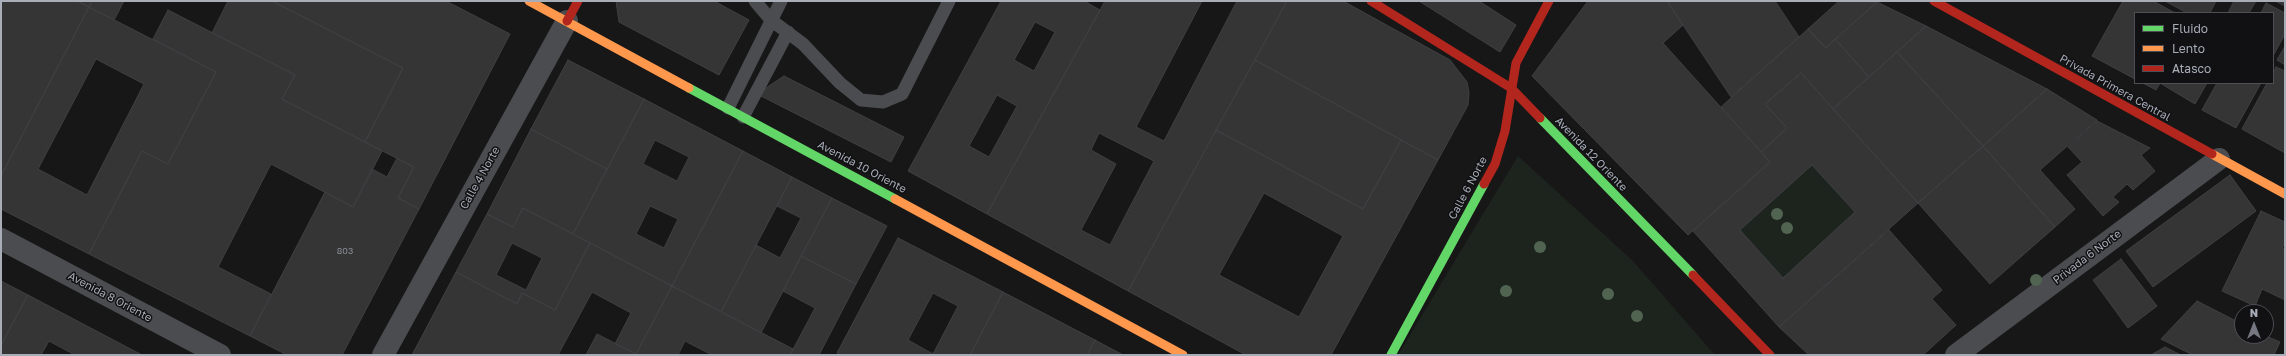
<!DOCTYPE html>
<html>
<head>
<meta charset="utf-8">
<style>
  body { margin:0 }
  #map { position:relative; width:2286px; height:356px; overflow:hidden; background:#171717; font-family:"Golos Text",sans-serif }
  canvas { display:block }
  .frame { position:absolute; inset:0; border:2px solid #a8adb8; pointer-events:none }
  .legend { position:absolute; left:2134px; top:12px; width:140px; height:72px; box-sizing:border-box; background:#111113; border:1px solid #4d4f55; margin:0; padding:5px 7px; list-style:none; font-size:12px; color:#a8adb8 }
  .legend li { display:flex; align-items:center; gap:8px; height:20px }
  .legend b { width:20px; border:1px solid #4d4f55 }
  .north { position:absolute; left:2234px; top:304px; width:40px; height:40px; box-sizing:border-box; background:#111113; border:1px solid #4d4f55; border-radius:50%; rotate:0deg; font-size:11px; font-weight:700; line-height:16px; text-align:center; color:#a8adb8 }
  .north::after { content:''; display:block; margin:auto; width:14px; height:18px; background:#757880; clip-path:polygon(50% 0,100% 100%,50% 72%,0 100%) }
</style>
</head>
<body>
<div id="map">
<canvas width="2286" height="356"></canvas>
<div class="frame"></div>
<ul class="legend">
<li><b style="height:5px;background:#63d668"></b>Fluido</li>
<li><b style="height:5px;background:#ff974d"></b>Lento</li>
<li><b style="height:5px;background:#b3261e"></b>Atasco</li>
</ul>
<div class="north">N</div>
</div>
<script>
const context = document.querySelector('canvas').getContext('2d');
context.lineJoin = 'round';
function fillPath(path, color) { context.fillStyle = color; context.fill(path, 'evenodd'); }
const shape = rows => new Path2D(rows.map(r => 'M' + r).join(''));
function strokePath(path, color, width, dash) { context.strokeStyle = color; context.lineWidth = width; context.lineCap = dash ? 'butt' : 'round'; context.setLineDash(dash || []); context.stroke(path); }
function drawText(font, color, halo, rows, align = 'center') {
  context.font = font + ' "Golos Text",sans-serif'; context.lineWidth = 3; context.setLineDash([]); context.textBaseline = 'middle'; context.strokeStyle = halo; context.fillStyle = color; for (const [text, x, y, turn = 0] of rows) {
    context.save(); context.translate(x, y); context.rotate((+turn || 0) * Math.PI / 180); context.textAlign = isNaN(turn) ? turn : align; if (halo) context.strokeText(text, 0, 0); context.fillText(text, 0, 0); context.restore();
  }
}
const green = shape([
  [1518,156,1633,261,1715,355,1398,355],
  [1812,165,1855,212,1783,278,1740,230]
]);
const building = shape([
  [1,1,77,1,89,7,1,176,1,1],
  [77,1,92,1,89,7,77,1],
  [92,1,124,1,114,20,89,7,92,1],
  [228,1,272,1,403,68,365,142,282,99,295,75,212,33,228,1],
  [272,1,446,1,510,34,419,209,398,198,414,167,365,142,403,68,272,1],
  [616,1,714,1,749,20,719,75,619,22,616,1],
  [1001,1,1084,1,1100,10,987,214,908,171,1001,1],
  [1035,22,1055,32,1034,71,1014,60,1035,22],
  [997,95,1017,106,989,157,969,146,997,95],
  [1105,1,1202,1,1136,127,1164,141,1237,1,1287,1,1128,291,987,214,1105,1],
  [1099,133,1154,161,1110,245,1081,230,1116,164,1091,150,1099,133],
  [1287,1,1343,1,1450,60,1467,82,1469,93,1468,105,1438,160,1255,60,1287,1],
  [1419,1,1479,1,1516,25,1500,52,1419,1],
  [1588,1,1667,1,1683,25,1663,43,1770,162,1688,235,1532,76,1588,1],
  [1667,1,1775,1,1799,37,1731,97,1667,1],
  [1839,1,1877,2,1826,48,1808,29,1839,1],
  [2123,1,2153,1,2175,13,2135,13,2135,79,2092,56,2123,1],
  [2165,1,2216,1,2210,13,2187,13,2165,1],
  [2234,1,2256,1,2249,13,2228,13,2234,1],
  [2275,1,2285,1,2285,6,2275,1],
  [1877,2,1926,26,1869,77,1835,39,1877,2],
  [2266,3,2285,13,2285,34,2273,56,2273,13,2261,13,2266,3],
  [89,7,216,72,168,164,142,151,89,254,1,209,1,176,89,7],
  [96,59,144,84,87,195,38,169,96,59],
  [168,10,295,75,282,99,382,151,353,207,271,164,218,267,271,294,250,336,89,254,142,151,168,164,216,72,153,39,168,10],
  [1926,26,2047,89,1983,146,1897,52,1926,26],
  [1808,29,1826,48,1835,39,1869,77,1833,109,1801,73,1765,104,1787,128,1761,152,1721,107,1808,29],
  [2285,46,2285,65,2277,60,2285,46],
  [1897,52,1983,146,1918,203,1833,109,1897,52],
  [568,60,644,99,607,169,531,129,568,60],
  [1255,60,1401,140,1363,209,1216,130,1255,60],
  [2276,67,2285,71,2285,153,2242,129,2267,83,2273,83,2273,73,2276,67],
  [1801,73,1918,203,1779,327,1693,231,1770,162,1761,152,1787,128,1765,104,1801,73],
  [1812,165,1855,212,1783,278,1740,230,1812,165],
  [784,76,904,137,891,162,757,94,784,76],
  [2143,83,2160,83,2156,90,2143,83],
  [2160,83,2207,83,2195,104,2160,83],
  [2217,83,2261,83,2236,128,2202,110,2217,83],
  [2047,89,2097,120,2040,170,2075,209,2055,227,1983,146,2047,89],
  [644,99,743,151,672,286,573,234,644,99],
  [655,140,689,157,677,181,643,164,655,140],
  [650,206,678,219,664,248,636,234,650,206],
  [2097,121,2150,148,2141,155,2155,171,2133,190,2127,184,2113,197,2119,202,2103,216,2067,175,2082,162,2068,147,2097,121],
  [531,129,607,169,573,234,523,208,513,227,487,214,531,129],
  [1216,130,1363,209,1401,140,1438,160,1331,355,1246,355,1128,291,1216,130],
  [1264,193,1343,236,1299,317,1219,275,1264,193],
  [1983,146,2055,227,1990,284,1918,203,1983,146],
  [743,151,792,177,721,312,672,286,743,151],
  [397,158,414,167,398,198,419,209,342,355,287,355,250,336,325,192,353,207,372,169,387,177,397,158],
  [2230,175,2256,211,2153,287,2126,251,2230,175],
  [792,177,832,198,761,333,721,312,756,245,780,258,801,218,777,206,792,177],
  [832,198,887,226,856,284,801,256,832,198],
  [523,208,590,243,555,310,522,293,517,304,456,272,487,214,513,227,523,208],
  [512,243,542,258,526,290,496,275,512,243],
  [2261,211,2285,222,2285,243,2282,248,2285,250,2285,300,2262,289,2255,306,2222,291,2261,211],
  [1889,230,1942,290,1932,299,1956,325,1923,355,1809,355,1779,327,1889,230],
  [898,238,1003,292,970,355,841,355,837,353,898,238],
  [933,293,958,306,933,354,908,340,933,293],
  [590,243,672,286,636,354,615,344,631,313,592,292,558,355,412,355,456,272,517,304,522,293,555,310,590,243],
  [801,256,856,284,819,355,790,355,815,308,783,291,801,256],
  [2121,259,2157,306,2128,328,2093,280,2121,259],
  [1,281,28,295,1,345,1,281],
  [672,286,793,349,790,355,712,355,685,341,678,355,586,355,597,334,636,354,672,286],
  [1003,292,1095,340,1087,355,970,355,1003,292],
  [28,295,142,355,75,355,49,341,41,355,1,355,1,345,28,295],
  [2197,301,2242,324,2242,336,2266,336,2280,342,2274,355,2193,355,2161,339,2197,301],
  [1095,340,1123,355,1087,355,1095,340],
  [2165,347,2181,355,2151,355,2165,347]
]);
const lane = shape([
  [755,1,771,20,803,44,840,83,861,100,883,102,902,94,949,1],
  [728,108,781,1],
  [743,117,788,32]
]);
const street = shape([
  [1,239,220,355],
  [383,355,567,21],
  [1956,355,2219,159]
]);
const fast = shape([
  [689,88,895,199],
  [1540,118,1693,275],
  [1391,355,1484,184]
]);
const slow = shape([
  [529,1,689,88],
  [2212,154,2285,194],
  [895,199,1183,355]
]);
const jam = shape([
  [1371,1,1511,88,1540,118],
  [1934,1,2212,154],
  [567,21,578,1],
  [1484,184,1495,164,1505,131,1516,63,1549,1],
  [1693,275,1770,355]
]);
const trees = [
  [1777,214],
  [1787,228],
  [1540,247],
  [2036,280],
  [1506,291],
  [1608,294],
  [1637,316]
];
const numberNames = [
  ["803",345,251]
];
const streetNames = [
  ["Privada Primera Central",2115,88,29],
  ["Avenida 12 Oriente",1591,154,46],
  ["Avenida 10 Oriente",862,167,28],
  ["Calle 4 Norte",480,178,-61],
  ["Calle 6 Norte",1468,188,-62],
  ["Privada 6 Norte",2087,257,-37],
  ["Avenida 8 Oriente",110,297,28]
];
fillPath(green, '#1d241e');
fillPath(building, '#353536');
strokePath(building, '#3f4043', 1);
strokePath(lane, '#4b4c50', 13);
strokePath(street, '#4b4c50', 22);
strokePath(fast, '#63d668', 9);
strokePath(slow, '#ff974d', 9);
strokePath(jam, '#b3261e', 9);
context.fillStyle = '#506451';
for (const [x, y] of trees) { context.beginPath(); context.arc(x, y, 6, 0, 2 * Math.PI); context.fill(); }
drawText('9px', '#8b8f98', null, numberNames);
drawText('11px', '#a8adb8', '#111113', streetNames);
</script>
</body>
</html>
